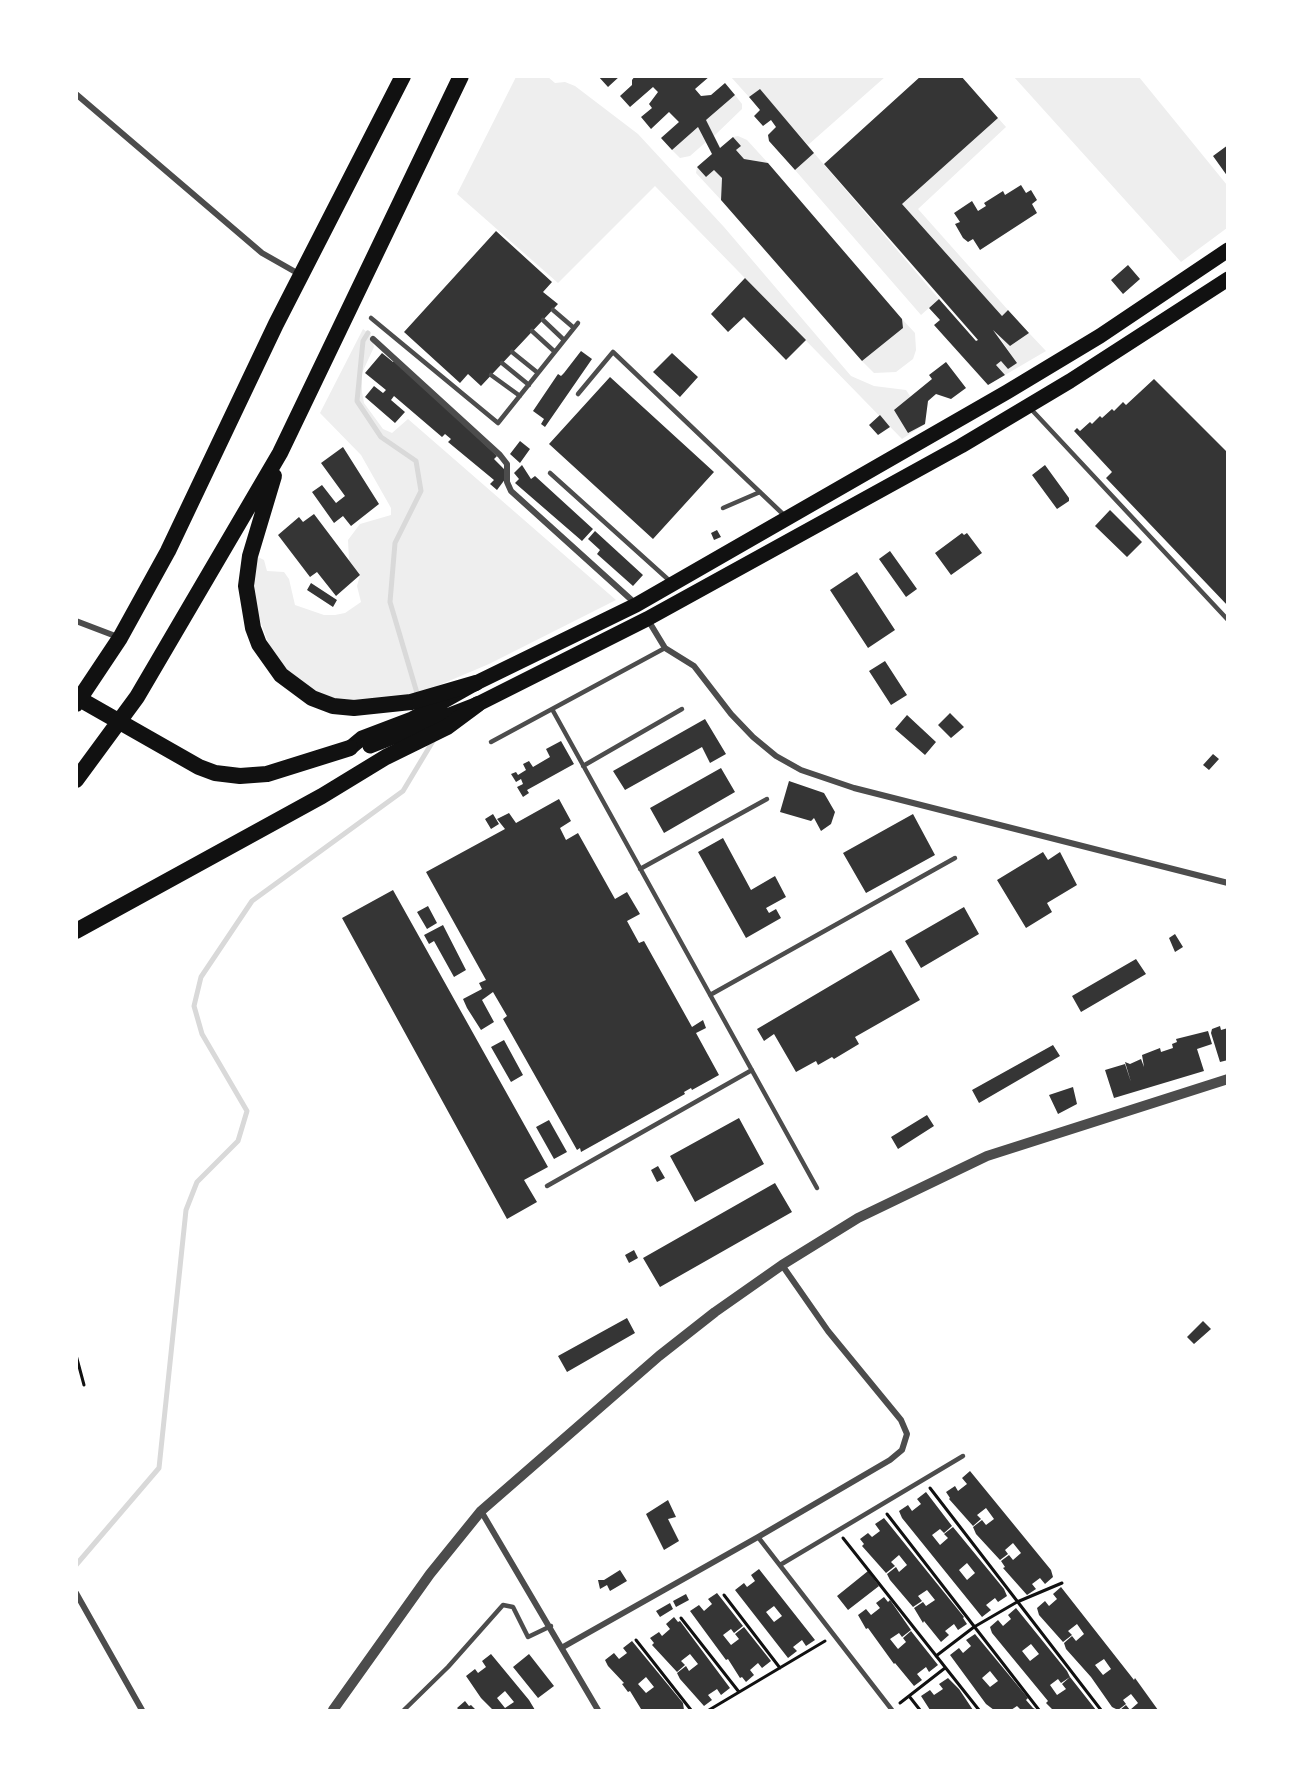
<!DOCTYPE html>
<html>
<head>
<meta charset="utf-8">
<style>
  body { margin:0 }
  #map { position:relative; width:1304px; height:1787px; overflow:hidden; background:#fff; font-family:Barlow,sans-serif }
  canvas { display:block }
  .frame { position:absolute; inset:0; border:78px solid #fff; pointer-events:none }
</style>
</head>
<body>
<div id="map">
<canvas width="1304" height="1787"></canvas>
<div class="frame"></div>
</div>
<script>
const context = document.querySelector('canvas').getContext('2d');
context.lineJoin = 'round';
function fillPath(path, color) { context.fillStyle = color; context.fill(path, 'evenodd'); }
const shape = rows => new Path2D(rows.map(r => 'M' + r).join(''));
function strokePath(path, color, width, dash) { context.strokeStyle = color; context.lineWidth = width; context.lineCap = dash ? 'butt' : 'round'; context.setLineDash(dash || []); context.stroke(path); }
const green = shape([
  [516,77,548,77,555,83,565,82,575,86,638,134,724,227,851,376,874,386,906,390,910,396,905,402,925,424,902,439,655,186,558,283,457,194],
  [731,77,885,77,808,145,760,90,749,97],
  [1014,77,1139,77,1227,185,1227,228,1181,262],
  [735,95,742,104,742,109,714,136,706,120],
  [998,118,1006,127,918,209,1008,310,1002,316,902,204],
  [698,127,706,142,690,156,680,158,672,150],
  [738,136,747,140,768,163,744,159,736,150,741,146,733,137],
  [814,153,939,299,921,315,795,170],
  [697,167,706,177,714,170,722,178,721,200,696,173],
  [902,319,915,333,916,350,913,359,896,372,874,373,862,361,902,329],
  [363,329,371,335,374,347,362,373,362,392,364,403,383,429,392,433,408,419,616,600,489,664,430,689,408,696,344,702,301,685,272,653,257,612,254,578,256,556,264,560,267,571,284,572,289,579,295,605,324,615,335,615,345,613,361,602,357,586,360,575,349,560,348,540,360,524,391,515,391,508,361,455,320,413],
  [994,329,1010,346,1029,333,1046,351,1005,375,996,365,1001,361,1008,369,1016,362]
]);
const stream = shape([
  [368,333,363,341,357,401,381,437,416,461,421,491,395,543,390,602,417,693],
  [76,1565,159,1468,186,1210,197,1182,238,1141,247,1111,202,1034,194,1006,201,977,252,901,403,791,433,741]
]);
const building = shape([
  [598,76,620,76,608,87],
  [635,76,710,76,695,89,701,96,711,95,725,83,735,95,706,120,720,148,733,137,741,146,736,150,744,159,768,163,902,319,903,328,862,361,721,200,722,178,714,170,706,177,697,167,712,154,698,127,672,150,661,138,679,122,669,112,651,129,641,117,652,108,649,104,658,92,653,87,630,107,620,96,632,85,632,80],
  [921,76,961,76,998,118,902,204,1002,316,1008,310,1029,333,1010,346,993,330,1017,363,1008,369,1001,361,996,365,1005,375,988,385,934,325,940,320,929,308,939,299,976,341,978,340,824,164],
  [760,89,814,153,795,170,769,141,768,135,776,127,771,120,763,126,754,116,760,110,749,97],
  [1228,145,1228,177,1213,156],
  [1021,185,1026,193,1031,190,1037,200,1032,204,1037,213,980,250,973,239,968,242,963,238,955,224,960,222,954,213,972,201,978,211,986,206,984,203,1003,191,1005,195],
  [496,231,552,282,543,292,558,304,481,386,468,374,460,383,404,332],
  [1128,265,1140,279,1123,294,1111,280],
  [745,278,806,340,786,360,744,317,728,332,711,314],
  [581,351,592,359,545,427,541,424,544,419,533,411,558,374,561,376,564,373],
  [382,353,393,362,396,359,497,456,494,459,509,474,497,490,490,484,494,480,448,442,451,439,445,434,442,437,394,396,391,400,405,412,395,423,365,397,374,386,383,393,386,390,365,373],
  [672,353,698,377,680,397,653,372],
  [946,362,966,388,951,399,936,394,928,401,925,424,908,433,894,410,932,379,929,375],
  [610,377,714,472,653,539,549,444],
  [1154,379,1228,453,1228,606,1106,478,1112,472,1074,431,1077,428,1080,431,1090,422,1092,424,1100,416,1102,418,1112,409,1114,411,1123,402,1126,405],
  [880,415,890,427,878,435,869,425],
  [520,441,530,449,520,463,510,454],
  [343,447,379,504,351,526,343,516,334,523,312,492,322,485,336,503,345,496,321,463],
  [522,465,531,479,535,476,593,529,582,541,515,483,519,479,514,473],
  [1045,465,1069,498,1069,501,1057,509,1032,475],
  [1110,510,1142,542,1127,557,1095,526],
  [314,514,360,575,336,596,317,572,310,577,278,535,299,517,303,522],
  [717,530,721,537,714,540,711,533],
  [595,531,643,575,633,586,597,554,600,550,588,539],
  [962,533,964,535,967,533,982,553,951,575,935,553],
  [890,551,917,589,906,597,879,559],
  [857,572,895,630,868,648,830,590],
  [311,583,337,600,333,607,307,590],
  [885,661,907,695,891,705,869,671],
  [950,713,964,727,951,738,938,725],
  [907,715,936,742,925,755,895,729],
  [705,719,726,754,710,763,702,747,625,790,613,771],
  [561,741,574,764,527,790,529,793,523,797,517,787,523,784,521,779,516,782,511,774,516,772,518,775,526,770,523,764,529,761,533,767,550,757,546,749],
  [1213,754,1219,759,1209,770,1203,765],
  [721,768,735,792,664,833,650,808],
  [789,781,824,793,835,812,831,824,821,831,814,818,811,821,780,812],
  [559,799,571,821,560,828,566,840,578,833,615,899,627,892,640,914,627,921,639,943,644,941,692,1027,703,1020,706,1028,696,1033,719,1075,692,1090,691,1088,684,1092,685,1094,581,1152,580,1148,577,1150,503,1019,507,1016,493,992,482,1000,494,1022,481,1030,467,1008,463,999,482,989,479,983,486,980,426,872,505,829,497,819,509,813,516,823],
  [493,814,499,824,491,829,485,819],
  [913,814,935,855,866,893,843,853],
  [723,838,751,890,775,876,786,897,766,908,769,913,776,909,781,918,746,938,698,852],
  [1043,852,1048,860,1060,852,1077,885,1047,903,1052,912,1026,928,997,880],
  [393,890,548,1167,524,1180,537,1202,507,1219,342,918],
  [428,906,437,923,427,929,417,912],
  [964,907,979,934,921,968,905,941],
  [443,925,466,970,454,977,434,941,429,944,424,935],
  [1175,934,1183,947,1175,952,1169,938],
  [891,950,920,1000,855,1037,859,1044,834,1059,832,1057,818,1065,816,1061,796,1072,774,1034,764,1041,757,1029],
  [1136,959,1146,974,1081,1012,1072,996],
  [1220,1026,1221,1030,1228,1028,1228,1060,1220,1062,1211,1033,1212,1029],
  [1208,1031,1212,1044,1197,1049,1204,1071,1114,1098,1105,1070,1125,1064,1131,1082,1125,1062,1130,1064,1141,1059,1144,1067,1142,1055,1160,1048,1161,1052,1173,1048,1172,1044,1177,1042,1176,1039],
  [504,1040,523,1075,511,1082,491,1047],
  [1053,1045,1060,1056,979,1103,972,1090],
  [1073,1087,1077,1104,1058,1114,1049,1095],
  [927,1115,934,1126,898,1149,891,1137],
  [739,1118,764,1164,695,1202,670,1156],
  [549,1120,567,1152,554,1159,536,1127],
  [658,1166,665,1178,657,1182,651,1170],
  [775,1183,792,1212,660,1287,643,1258],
  [634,1250,638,1258,629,1263,625,1255],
  [627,1318,635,1333,567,1372,558,1356],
  [1203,1321,1211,1329,1194,1344,1187,1337],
  [970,1471,1051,1570,1053,1577,1045,1584,1040,1578,1032,1584,1036,1589,1027,1595,1003,1568,1005,1567,1001,1561,1009,1555,1013,1560,1021,1553,1013,1543,1005,1550,1008,1554,1000,1560,976,1534,973,1527,982,1520,986,1525,994,1519,986,1508,977,1515,981,1519,973,1526,949,1499,950,1498,946,1492,955,1486,958,1491,967,1484,962,1478],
  [926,1492,952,1526,944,1533,940,1529,932,1535,940,1545,948,1538,944,1534,953,1527,1004,1589,1007,1596,998,1602,995,1598,986,1605,991,1610,982,1617,902,1518,899,1511,908,1505,912,1511,921,1504,917,1499],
  [967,1563,975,1573,967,1580,959,1570],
  [668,1500,676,1517,668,1519,679,1541,664,1550,646,1514],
  [884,1518,964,1617,963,1618,967,1624,958,1630,954,1624,945,1631,949,1635,941,1642,924,1621,923,1623,914,1608,923,1602,926,1606,935,1600,927,1590,918,1596,922,1601,913,1607,890,1580,887,1574,896,1567,899,1572,907,1565,899,1555,891,1562,895,1566,886,1573,862,1546,864,1544,860,1539,868,1533,872,1537,880,1531,875,1524],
  [759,1569,815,1640,806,1646,802,1640,793,1647,797,1651,788,1658,735,1590,744,1583,747,1587,755,1581,751,1575],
  [774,1606,782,1616,774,1622,766,1612],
  [620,1570,627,1581,610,1591,607,1585,600,1589,598,1580,604,1580],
  [868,1571,879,1586,848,1610,837,1596],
  [1061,1587,1134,1680,1135,1678,1158,1710,1120,1710,1126,1705,1130,1710,1138,1703,1131,1694,1123,1700,1126,1704,1118,1710,1112,1707,1091,1677,1066,1649,1064,1643,1072,1636,1076,1641,1084,1634,1077,1624,1068,1631,1072,1635,1063,1642,1039,1615,1037,1608,1045,1601,1049,1606,1057,1599,1053,1594],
  [1104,1659,1111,1669,1103,1675,1095,1665],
  [717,1593,743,1626,734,1633,731,1629,723,1635,731,1645,739,1639,735,1634,744,1627,771,1661,762,1668,758,1663,750,1670,754,1675,746,1682,742,1677,740,1678,728,1659,726,1660,690,1611,699,1605,704,1611,712,1604,708,1599],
  [686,1594,689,1600,676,1607,673,1601],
  [884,1597,888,1602,890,1600,911,1630,902,1637,899,1633,890,1639,898,1649,906,1642,903,1638,911,1631,938,1665,929,1672,926,1667,917,1674,922,1680,914,1686,895,1663,894,1664,868,1628,866,1629,858,1615,866,1609,871,1615,880,1608,876,1603],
  [670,1603,673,1609,660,1617,656,1611],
  [1016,1608,1067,1671,1070,1677,1061,1683,1058,1679,1050,1685,1057,1695,1066,1689,1062,1684,1070,1677,1096,1710,1053,1710,1046,1703,1048,1701,992,1633,990,1627,998,1620,1003,1626,1011,1619,1008,1615],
  [1031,1644,1039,1654,1030,1661,1022,1651],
  [674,1617,678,1622,680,1621,730,1688,721,1695,717,1689,708,1695,712,1700,704,1706,680,1679,677,1673,686,1666,689,1671,698,1664,690,1654,681,1661,685,1665,677,1672,652,1645,654,1643,650,1638,659,1632,662,1636,670,1629,666,1624],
  [975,1634,1028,1698,1026,1700,1033,1708,1037,1710,1021,1710,1017,1706,1011,1710,994,1710,986,1704,950,1655,959,1648,963,1653,971,1646,966,1640],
  [990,1671,998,1681,990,1687,982,1678],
  [632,1641,683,1703,684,1710,641,1709,630,1691,628,1692,622,1684,624,1683,608,1666,605,1660,614,1653,619,1659,627,1653,623,1648],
  [646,1677,654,1687,646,1693,638,1684],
  [491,1654,529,1700,535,1710,493,1710,481,1698,466,1676,475,1669,478,1673,486,1667,482,1661],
  [505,1691,514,1702,505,1708,497,1698],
  [529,1654,554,1686,538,1698,513,1667],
  [948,1678,959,1689,973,1710,930,1710,921,1696,930,1690,934,1695,943,1689,939,1684],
  [465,1701,469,1706,471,1705,476,1710,459,1710,457,1708]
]);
const path = shape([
  [76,1355,84,1385],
  [930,1488,1101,1710],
  [887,1514,1039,1710],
  [843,1538,979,1710],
  [724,1595,780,1668],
  [681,1618,739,1692],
  [636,1640,691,1710],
  [936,1656,974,1627,1017,1602,1062,1583],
  [909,1696,920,1710],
  [900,1703,945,1668],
  [709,1710,825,1641]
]);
const service = shape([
  [553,310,574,328],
  [371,318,498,423,578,323],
  [543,320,564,340],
  [532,331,555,352],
  [512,352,538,373],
  [502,363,529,385],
  [491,375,520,396],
  [578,394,613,352,785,516],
  [1030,408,1228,620],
  [550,473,671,582],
  [723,508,760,492],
  [552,709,817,1188],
  [491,742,665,648],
  [583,766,682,709],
  [640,869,767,799],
  [710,995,955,858],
  [547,1186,752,1070],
  [758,1537,892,1710],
  [780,1565,963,1456],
  [404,1710,448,1667,503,1605,513,1607,528,1637,551,1626]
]);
const minor = shape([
  [76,94,262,253,299,274],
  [373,339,500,455,507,464,507,482,511,491,636,604],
  [648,620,665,648,694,666,731,714,753,737,776,756,801,770,854,788,1228,883],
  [76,621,118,637],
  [481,1511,598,1710],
  [76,1593,142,1710],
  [563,1647,758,1537,890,1460,902,1450,907,1434,901,1420,828,1331,782,1265]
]);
const tertiary = shape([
  [333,1710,430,1574,481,1511,659,1356,715,1312,782,1265,858,1218,987,1156,1228,1079]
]);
const primary = shape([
  [370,746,478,704,647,619,961,446,1070,381,1228,279],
  [350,748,362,738,412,719,476,683,636,605,1007,392,1100,336,1228,250]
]);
const trunk = shape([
  [274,476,250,556,246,586,253,628,259,644,281,675,312,698,333,706,354,708,411,702,476,683],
  [76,697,199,767,215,773,240,776,267,774,350,748],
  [76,704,120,638,168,551,276,324,403,76],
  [76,780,137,697,280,453,461,76],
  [76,931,322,796,386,757,447,727,478,704]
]);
fillPath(green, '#eee');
strokePath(stream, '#d9d9d9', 5);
fillPath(building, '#353535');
strokePath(path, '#111', 3);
strokePath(service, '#4c4c4c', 4.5);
strokePath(minor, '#4c4c4c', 6);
strokePath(tertiary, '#4c4c4c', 10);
strokePath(primary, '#111', 15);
strokePath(trunk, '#111', 16);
</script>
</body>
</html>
